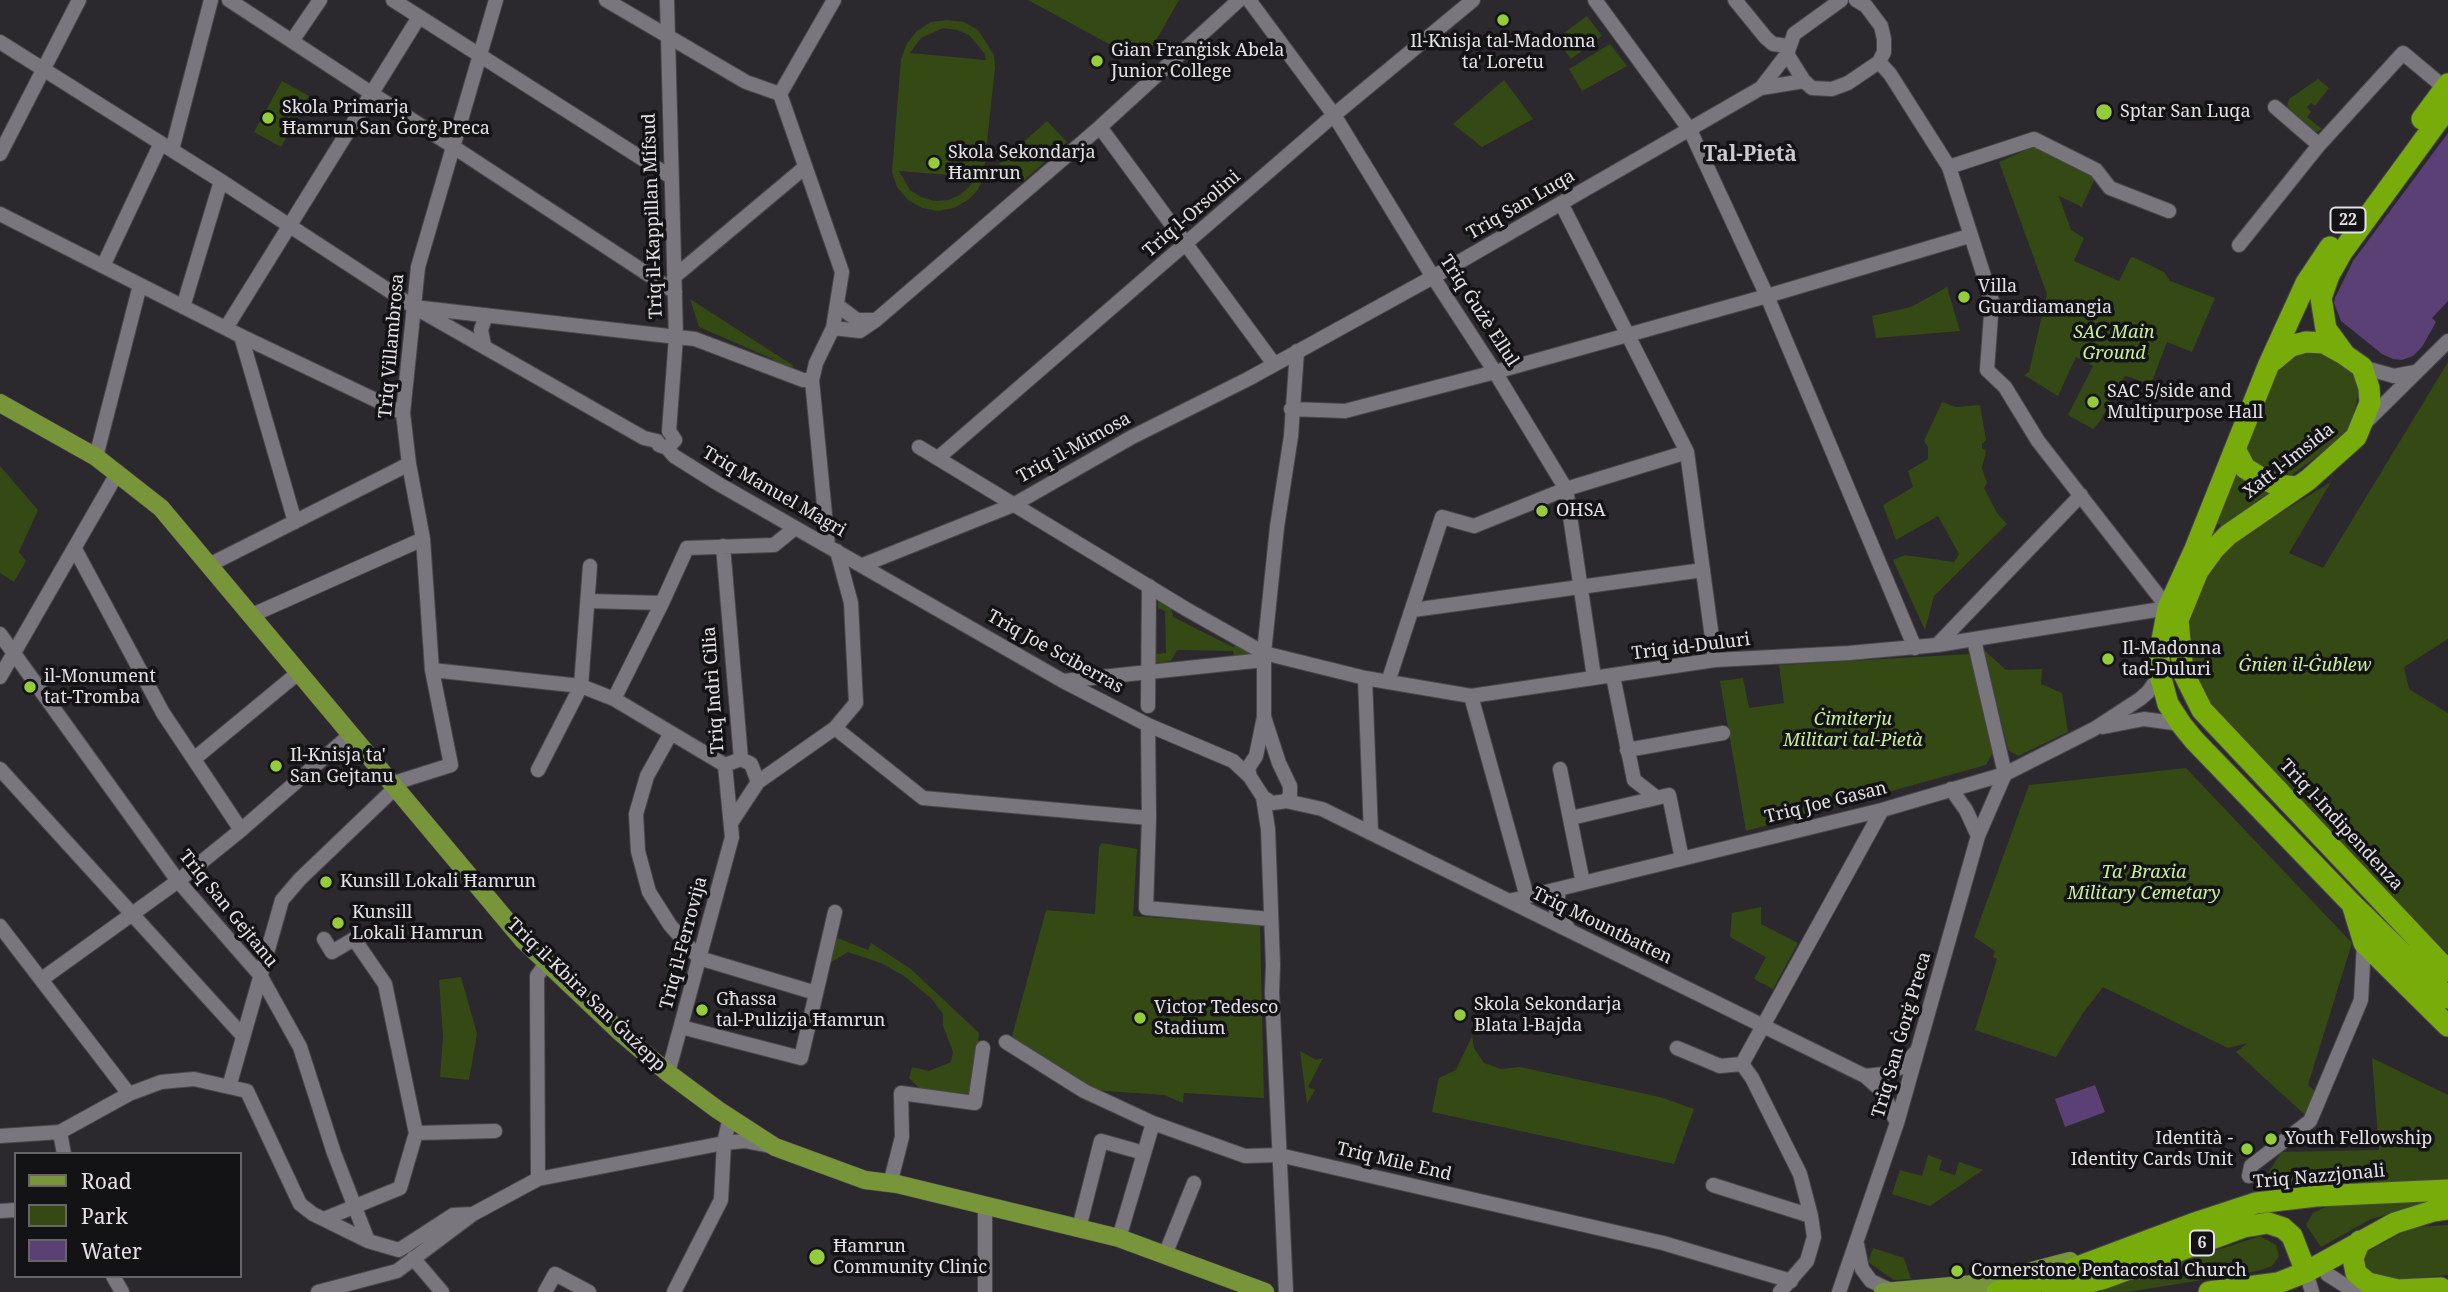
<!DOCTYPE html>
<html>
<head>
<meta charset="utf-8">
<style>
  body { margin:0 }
  #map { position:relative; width:2448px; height:1292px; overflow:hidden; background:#2b292e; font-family:"Noto Serif",serif }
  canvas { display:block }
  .legend { position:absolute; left:14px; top:1152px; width:228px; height:126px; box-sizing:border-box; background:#131214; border:2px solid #676568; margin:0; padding:9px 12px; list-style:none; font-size:21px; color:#e4e2e6 }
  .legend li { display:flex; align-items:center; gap:14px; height:35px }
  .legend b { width:35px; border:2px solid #676568 }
</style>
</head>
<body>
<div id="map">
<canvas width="2448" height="1292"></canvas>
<ul class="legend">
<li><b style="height:9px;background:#789639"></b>Road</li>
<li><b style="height:19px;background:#344914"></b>Park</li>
<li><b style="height:19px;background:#5a4074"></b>Water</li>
</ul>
</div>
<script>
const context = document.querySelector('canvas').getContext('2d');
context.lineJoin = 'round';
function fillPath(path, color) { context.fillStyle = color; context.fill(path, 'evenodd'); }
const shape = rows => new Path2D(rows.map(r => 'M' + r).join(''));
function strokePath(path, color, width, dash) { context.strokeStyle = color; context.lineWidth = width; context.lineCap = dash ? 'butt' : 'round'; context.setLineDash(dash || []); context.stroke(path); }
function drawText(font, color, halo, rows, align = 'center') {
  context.font = font + ' "Noto Serif",serif'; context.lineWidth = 7; context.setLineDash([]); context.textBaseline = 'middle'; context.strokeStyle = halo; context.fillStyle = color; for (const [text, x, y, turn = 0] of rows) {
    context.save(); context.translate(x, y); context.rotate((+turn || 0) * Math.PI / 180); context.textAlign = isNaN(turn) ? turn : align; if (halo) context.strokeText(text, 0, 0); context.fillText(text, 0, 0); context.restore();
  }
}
const green = shape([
  [1028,0,1179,0,1147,56,1140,61],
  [1587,16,1602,36,1571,59,1556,39],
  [947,20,964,22,978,30,994,55,995,68,983,179,977,191,968,200,954,208,938,211,922,208,908,200,897,187,892,172,901,59,907,43,917,31,931,22],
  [943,28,957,30,969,35,985,54,986,60,910,53,921,38],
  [899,171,975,177,970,186,960,195,948,200,934,201,921,197,910,190],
  [1610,44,1627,66,1582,91,1569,69],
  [2318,79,2329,88,2315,106,2311,103,2307,107,2311,112,2307,117,2322,129,2316,133,2288,112,2287,106,2289,99],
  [1504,80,1533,119,1482,147,1453,124],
  [282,81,309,96,281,147,254,132],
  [1047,121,1067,142,1020,184,999,164],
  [2032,147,2054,154,2096,176,2082,207,2059,196,2071,230,2084,238,2074,261,2119,281,2131,257,2135,258,2164,272,2170,281,2215,298,2192,352,2167,342,2151,384,2125,376,2100,421,2093,429,2068,415,2093,366,2076,357,2058,396,2024,375,2029,372,2047,294,1999,162],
  [1947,287,1960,331,1876,338,1872,316,1911,307],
  [690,299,794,366,787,369,774,362,773,359,699,327],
  [2307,349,2321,350,2349,368,2360,389,2349,432,2223,527,2213,520,2280,361],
  [2448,362,2448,639,2404,667,2409,689,2448,713,2448,954,2225,725,2204,700,2190,668,2183,615,2206,576,2228,549,2251,531,2331,482,2289,553,2323,568],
  [1942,402,1956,407,1980,405,1986,440,1982,444,1982,448,1986,451,1982,468,1987,483,1984,488,1997,513,2007,524,1934,596,1925,630,1893,560,1905,555,1954,562,1959,554,1938,516,1896,540,1883,505,1913,487,1908,471,1928,459,1928,447,1924,441],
  [0,466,38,510,19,552,26,561,14,582,0,573],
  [1158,597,1170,603,1173,617,1233,647,1239,643,1254,651,1252,655,1235,657,1233,651,1177,650,1171,661,1156,663,1156,654,1166,653,1165,611,1158,608],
  [1984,650,2006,670,2042,669,2041,684,2062,693,2068,732,2018,756,2008,750],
  [1970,654,1994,750,1986,765,1746,831,1720,681,1743,678,1749,708,1784,703,1779,665],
  [2186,768,2352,943,2308,1085,2319,1095,2304,1114,2236,1052,2248,1043,2228,1048,2103,987,2083,1013,2056,1057,1975,1030,1997,959,1993,957,1995,951,1974,937,2029,785],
  [1102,843,1137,849,1133,916,1260,925,1264,1098,1184,1093,1183,1103,1164,1095,1092,1090,1011,1040,1046,910,1095,914,1099,847],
  [1761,907,1761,924,1798,943,1773,989,1754,979,1766,957,1730,937,1732,913],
  [835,937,868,950,871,943,911,969,979,1033,973,1094,920,1089,909,1078,912,1067,929,1071,951,1062,953,1052,943,1026,943,1014,932,999,904,976,881,963,848,952,828,964],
  [461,977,477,1034,469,1080,440,1077,443,1036,439,980],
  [1472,1036,1474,1048,1484,1063,1501,1069,1520,1067,1660,1097,1694,1109,1674,1164,1432,1112,1439,1078,1456,1070],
  [1300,1051,1316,1060,1323,1058,1308,1087,1315,1090,1307,1104],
  [2372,1058,2448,1095,2448,1182,2258,1190,2281,1152,2379,1150],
  [1928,1155,1942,1160,1939,1170,1955,1175,1959,1162,1983,1170,1930,1206,1892,1194,1900,1170,1922,1176],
  [2448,1198,2371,1219,2321,1247,2306,1225,2313,1213,2330,1205],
  [2448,1225,2448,1275,2398,1280,2367,1273,2363,1254,2413,1227],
  [2260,1236,2276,1245,2279,1256,2272,1266,2257,1271,2128,1292,2089,1292],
  [1873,1248,1904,1258,1911,1279,1894,1280,1868,1262]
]);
const water = shape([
  [2448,133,2448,301,2432,318,2436,322,2422,347,2413,356,2402,360,2393,359,2382,354,2341,321,2334,303,2335,298,2353,261],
  [2095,1085,2105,1112,2065,1127,2055,1099]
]);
const minor = shape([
  [229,0,675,292],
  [393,0,671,177],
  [606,0,746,82,780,94],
  [667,0,676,337,669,431,675,440,667,448],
  [1249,0,1334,115,1433,277,1495,372,1566,489,1594,677],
  [1595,0,1690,130,1767,296,1915,648],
  [1735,0,1766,38,1773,44,1788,46],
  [292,41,320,0],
  [0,42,221,181,414,307,644,438,657,441,659,445,667,448,674,456,717,483,1063,681,1148,725,1233,761,1250,777,1263,797,1272,803,1280,802,1286,801,1290,795,1290,786,1279,763,1264,717],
  [1787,54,1804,81,1812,88,1832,89,1848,83,1879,62,1884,52,1884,39,1881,26,1866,6,1856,0],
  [1761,88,1787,54,1794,34,1841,0],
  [780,94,842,272,833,328,816,363,812,380,828,546],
  [780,94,834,0],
  [2275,107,2319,145],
  [1100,127,1274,364],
  [172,150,211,0],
  [0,154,79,0],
  [1949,167,2034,139,2096,170,2110,188,2169,211],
  [1562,205,1687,452,1715,660],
  [0,214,241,336,403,413],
  [2239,245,2319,145,2403,53,2445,88],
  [103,266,161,143],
  [674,277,804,168],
  [837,305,857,320,875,320],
  [183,307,221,181],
  [422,308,695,339,803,380,812,380],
  [226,328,419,17],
  [833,328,860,331,876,320,1100,127,1239,0],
  [241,336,295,522],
  [484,345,481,330,486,315],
  [2362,367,2394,376,2415,372],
  [1291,409,1345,411,1495,372,1767,296,1969,236],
  [2367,421,2448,341],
  [919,447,1186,609,1264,653,1365,678,1471,696,1715,660,1849,653,1937,645,2168,608,2038,441,2005,387,1987,370,1992,301,1949,167,1890,74,1879,62],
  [96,457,140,285],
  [938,458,1334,115,1473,0],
  [75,549,163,713,241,830],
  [209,565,409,464],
  [863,565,1013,505,1132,437,1248,379,1433,277,1761,88,1804,81],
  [588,601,662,603],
  [1413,610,1703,570],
  [250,616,423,539],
  [0,634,178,881,260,975,300,1047,334,1153,368,1241],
  [1974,640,2005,774],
  [1937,645,2081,495],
  [432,670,581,686,614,699,725,765],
  [1613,676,1634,780,1656,797],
  [0,677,118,472],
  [1365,678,1371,833],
  [1063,681,1264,660],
  [1388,682,1442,517,1474,526,1566,489,1687,452],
  [1471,696,1527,897],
  [614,699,662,603,687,548,774,545,795,528],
  [1148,706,1149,586],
  [1148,725,1149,818,1146,908,1270,919],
  [2103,727,2144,719,2181,724],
  [835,728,923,798,1149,818],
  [671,733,647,776,636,814,638,851,649,892,670,925,699,958,816,993],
  [1627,750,1723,733],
  [194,759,298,673],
  [741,759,751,764,758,782],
  [0,769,243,1036],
  [1560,769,1583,883],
  [538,770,581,686,590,566],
  [1250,777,1248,768,1256,756,1264,717,1264,653,1277,527,1291,436,1297,351],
  [391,784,451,765,432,670,423,539,409,464,403,413,418,267,496,0],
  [1951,789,1966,810,1978,836],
  [1263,797,1268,829,1273,965,1272,992,1286,1292],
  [1286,801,1322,809,1865,1076,1882,1091,1897,1123],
  [1571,818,1669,795,1682,859],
  [731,823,758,782,835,728,856,703,851,603,837,551],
  [1559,889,1556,914,1568,928],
  [1509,901,1882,810,2005,774,2094,729,2140,699,2148,692,2160,675],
  [0,926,129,1094],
  [42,979,178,881,241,830,350,735],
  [681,1027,801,1058,835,912],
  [1006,1042,1084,1091,1153,1123,1245,1156,1279,1155,1663,1243,1791,1281],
  [1677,1048,1720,1066,1742,1064],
  [668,1073,732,837,725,765,741,759,723,546],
  [1865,1076,1884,1074,1902,1067,1915,1053],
  [229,1087,282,900,300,879,394,789],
  [416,1133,495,1131],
  [0,1136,60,1132],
  [64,1154,60,1132,129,1094,161,1082,194,1079,247,1091,300,1204,313,1214,368,1241,399,1250,453,1215,473,1214],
  [2249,1176,2251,1166,2310,1121,2361,1000,2364,943],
  [538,1179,537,976,547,962],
  [890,1184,902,1137,901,1093,975,1103,983,1048],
  [1713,1185,1811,1216],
  [0,1211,16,1210],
  [324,1219,400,1188,416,1133,385,984,354,939,332,952,324,939],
  [1079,1228,1101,1141,1144,1153],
  [1119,1238,1153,1123],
  [1857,1244,1862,1269,1871,1281,1890,1290],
  [1165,1255,1194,1183],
  [413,1258,442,1292],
  [2324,1263,2327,1274,2355,1292],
  [2306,1272,2312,1292],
  [113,1276,122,1292],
  [318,1292,397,1271,473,1214,538,1179,724,1143,745,1141,770,1146],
  [545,1292,555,1274,589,1292],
  [674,1292,721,1200,724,1143,730,1117],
  [985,1292,985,1206],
  [1780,1292,1807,1261,1814,1237,1811,1216,1800,1174,1752,1078,1742,1064,1882,810],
  [1839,1292,1897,1123,1978,836,2005,774]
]);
const major = shape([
  [0,403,96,457,161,508,523,940,620,1032,668,1073,718,1110,775,1147,865,1180,897,1184,1119,1238,1265,1292],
  [1883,1292,1986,1283,2070,1261]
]);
const highway = shape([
  [2448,107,2342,252,2329,275,2321,298,2326,329,2345,355,2362,367,2369,388,2370,403,2356,437,2308,480,2228,535,2214,549,2198,571,2178,620,2183,672,2202,710,2448,971],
  [2422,119,2448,84],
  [2330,247,2306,283,2269,364,2195,549,2168,608,2159,656,2160,675,2168,704,2181,724,2194,740,2352,904,2448,998],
  [2273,361,2291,346,2306,342,2324,343,2342,353],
  [2235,449,2245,468,2261,478,2277,485,2296,487],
  [2353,907,2364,943,2448,1026],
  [2360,1241,2353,1258,2356,1273,2368,1283,2398,1290,2441,1288],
  [1997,1292,2032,1284,2192,1224,2256,1203,2316,1196,2448,1190],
  [2052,1292,2105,1278,2244,1227,2268,1223,2283,1228,2292,1236,2306,1272],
  [2209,1292,2278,1283,2306,1272,2395,1223,2433,1211,2448,1209]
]);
const markers = [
  [1503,20,7,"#95cc3b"],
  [1097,61,7,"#95cc3b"],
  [2104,112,9,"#95cc3b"],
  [268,118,7,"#95cc3b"],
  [934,163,7,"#95cc3b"],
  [1964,297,7,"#95cc3b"],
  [2093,402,7,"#95cc3b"],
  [1542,511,7,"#95cc3b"],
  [2108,659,7,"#95cc3b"],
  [30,687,7,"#95cc3b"],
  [276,766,7,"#95cc3b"],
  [326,882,7,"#95cc3b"],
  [338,923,7,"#95cc3b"],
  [702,1010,7,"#95cc3b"],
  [1460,1015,7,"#95cc3b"],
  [1140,1018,7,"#95cc3b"],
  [2271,1139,7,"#95cc3b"],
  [2247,1149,7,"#95cc3b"],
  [817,1257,9,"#95cc3b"],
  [1957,1271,7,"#95cc3b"]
];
const shields = [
  [2348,220,35],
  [2202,1243,24]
];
const shieldNames = [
  ["22",2348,220],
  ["6",2202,1243]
];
const poiNames = [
  ["Il-Knisja tal-Madonna",1503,42,"center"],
  ["ta' Loretu",1503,63,"center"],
  ["Gian Franġisk Abela",1111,51],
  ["Junior College",1111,72],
  ["Skola Primarja",282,108],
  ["Ħamrun San Ġorġ Preca",282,129],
  ["Sptar San Luqa",2120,112],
  ["Skola Sekondarja",948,153],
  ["Ħamrun",948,174],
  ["Villa",1978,287],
  ["Guardiamangia",1978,308],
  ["SAC 5/side and",2107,392],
  ["Multipurpose Hall",2107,413],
  ["OHSA",1556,511],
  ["Il-Madonna",2122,649],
  ["tad-Duluri",2122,670],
  ["il-Monument",44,677],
  ["tat-Tromba",44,698],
  ["Il-Knisja ta'",290,756],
  ["San Gejtanu",290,777],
  ["Kunsill Lokali Ħamrun",340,882],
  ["Kunsill",352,913],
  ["Lokali Hamrun",352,934],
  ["Għassa",716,1000],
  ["tal-Pulizija Ħamrun",716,1021],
  ["Skola Sekondarja",1474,1005],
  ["Blata l-Bajda",1474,1026],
  ["Victor Tedesco",1154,1008],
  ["Stadium",1154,1029],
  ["Identità -",2233,1139,"right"],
  ["Identity Cards Unit",2233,1160,"right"],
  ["Youth Fellowship",2285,1139],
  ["Ħamrun",833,1247],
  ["Community Clinic",833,1268],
  ["Cornerstone Pentacostal Church",1971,1271]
];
const streetNames = [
  ["Triq San Luqa",1521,205,-30],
  ["Triq l-Orsolini",1192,214,-41],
  ["Triq il-Kappillan Mifsud",653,216,-92],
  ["Triq Ġużè Ellul",1479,311,57],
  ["Triq Villambrosa",392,346,-85],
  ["Triq il-Mimosa",1074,448,-29],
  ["Xatt l-Imsida",2289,461,-38],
  ["Triq Manuel Magri",774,492,30],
  ["Triq id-Duluri",1691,647,-7],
  ["Triq Joe Sciberras",1055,652,29],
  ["Triq Indrì Cilia",714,690,-94],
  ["Triq Joe Gasan",1826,803,-14],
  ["Triq l-Indipendenza",2341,825,47],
  ["Triq San Gejtanu",228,909,51],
  ["Triq Mountbatten",1602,926,26],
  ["Triq il-Ferrovija",684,943,-75],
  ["Triq il-Kbira San Ġużepp",586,995,44],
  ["Triq San Ġorġ Preca",1902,1035,-74],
  ["Triq Mile End",1394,1162,13],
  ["Triq Nazzjonali",2319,1177,-5]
];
const parkNames = [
  ["SAC Main",2114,333],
  ["Ground",2114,354],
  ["Ġnien il-Ġublew",2305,666],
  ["Ċimiterju",1853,720],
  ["Militari tal-Pietà",1853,741],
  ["Ta' Braxia",2144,873],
  ["Military Cemetary",2144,894]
];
const quarterNames = [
  ["Tal-Pietà",1750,155]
];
fillPath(green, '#344914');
fillPath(water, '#5a4074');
strokePath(minor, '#4a474c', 16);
strokePath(major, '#4a474c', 19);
strokePath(highway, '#4a474c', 23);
strokePath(minor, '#79767d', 14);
strokePath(major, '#789639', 18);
strokePath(highway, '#78ac0b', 21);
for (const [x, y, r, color] of markers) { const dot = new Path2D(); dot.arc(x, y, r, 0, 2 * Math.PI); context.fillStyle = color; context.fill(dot); strokePath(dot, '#131214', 2.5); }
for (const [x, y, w] of shields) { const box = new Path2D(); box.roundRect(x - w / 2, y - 12.5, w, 25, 5); context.fillStyle = '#131214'; context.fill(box); strokePath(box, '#e4e2e6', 2); }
drawText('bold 16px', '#e4e2e6', null, shieldNames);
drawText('18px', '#e4e2e6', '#131214', poiNames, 'left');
drawText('18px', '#e4e2e6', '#131214', streetNames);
drawText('italic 18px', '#c9f099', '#131214', parkNames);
drawText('bold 21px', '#cdcad1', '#131214', quarterNames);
</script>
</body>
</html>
